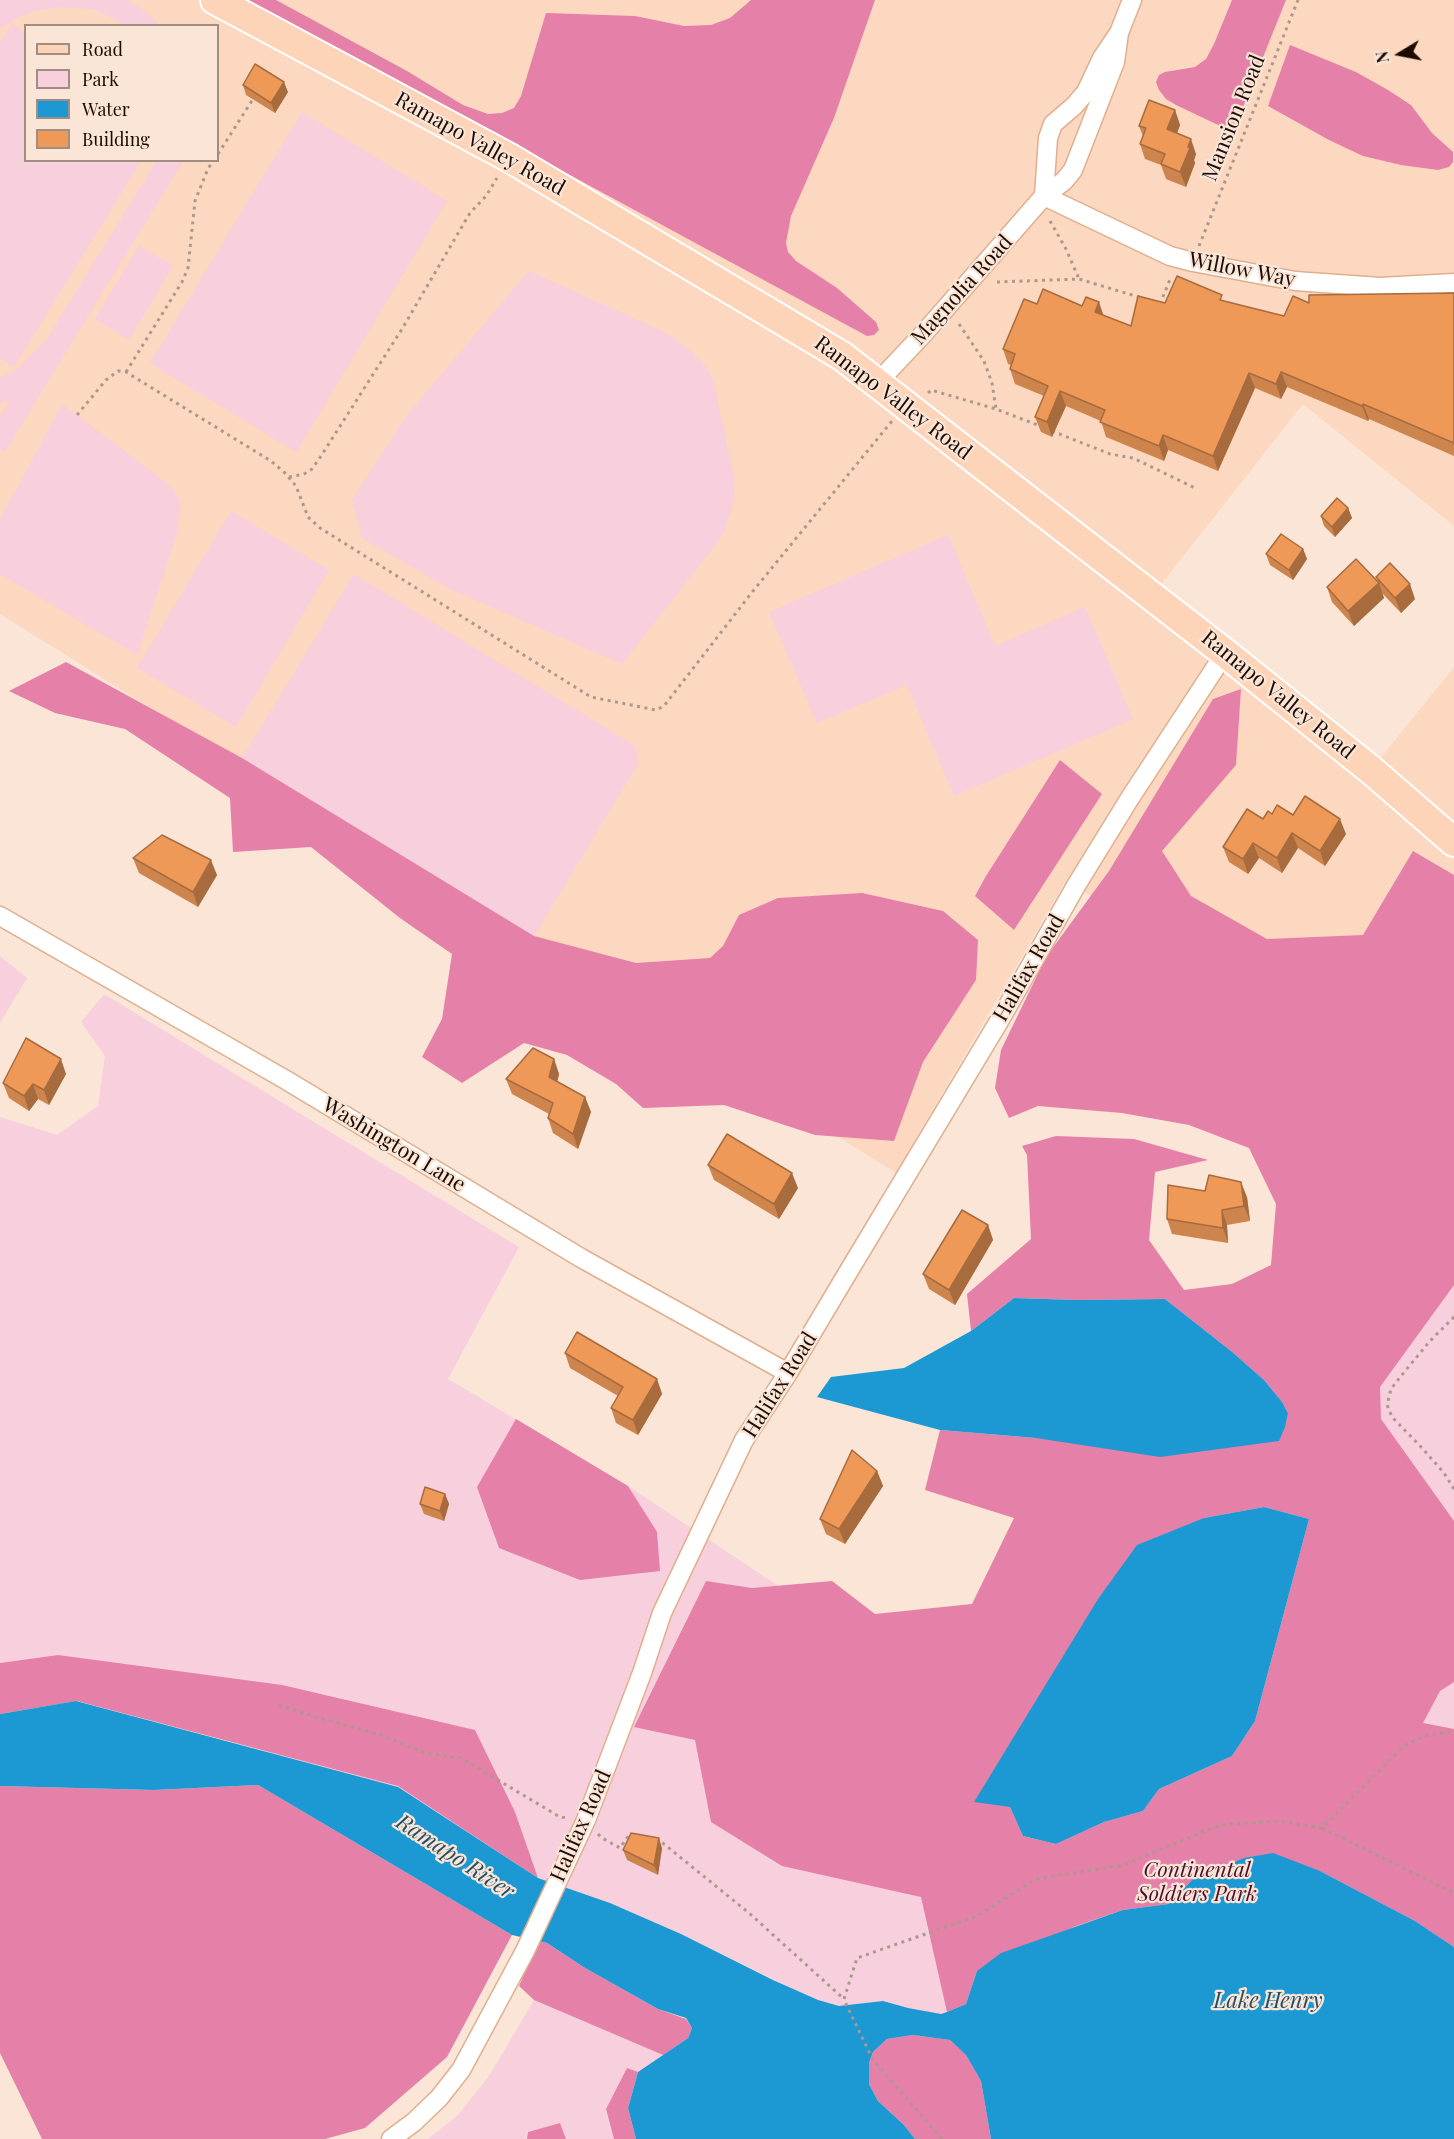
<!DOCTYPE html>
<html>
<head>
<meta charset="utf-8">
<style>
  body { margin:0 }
  #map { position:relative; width:1454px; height:2139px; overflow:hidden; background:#fae5d7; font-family:"Playfair Display",serif }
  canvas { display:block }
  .legend { position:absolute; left:24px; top:24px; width:195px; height:138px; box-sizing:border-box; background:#fae5d7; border:2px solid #a18e82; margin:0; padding:8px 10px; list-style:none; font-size:18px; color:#1c0b02 }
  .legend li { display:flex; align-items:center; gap:12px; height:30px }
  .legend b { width:30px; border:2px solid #a18e82 }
  .north { position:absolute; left:1370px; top:24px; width:60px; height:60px; -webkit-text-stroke:4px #fae5d7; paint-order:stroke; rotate:260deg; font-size:16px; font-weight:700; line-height:24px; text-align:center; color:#1c0b02 }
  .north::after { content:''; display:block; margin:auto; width:21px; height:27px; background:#1c0b02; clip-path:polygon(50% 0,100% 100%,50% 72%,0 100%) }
</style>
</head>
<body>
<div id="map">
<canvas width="1454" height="2139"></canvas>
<ul class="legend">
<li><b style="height:8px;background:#fdd4b8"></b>Road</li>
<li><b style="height:16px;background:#f7cfdd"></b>Park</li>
<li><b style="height:16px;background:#1c99d2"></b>Water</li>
<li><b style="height:16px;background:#ef9959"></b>Building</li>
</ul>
<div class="north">N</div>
</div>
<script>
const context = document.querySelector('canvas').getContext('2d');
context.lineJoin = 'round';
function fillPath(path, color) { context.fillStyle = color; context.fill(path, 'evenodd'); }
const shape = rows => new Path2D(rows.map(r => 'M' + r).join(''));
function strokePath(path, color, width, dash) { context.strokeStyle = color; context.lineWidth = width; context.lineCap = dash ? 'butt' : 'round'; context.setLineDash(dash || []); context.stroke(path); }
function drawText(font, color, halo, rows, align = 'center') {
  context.font = font + ' "Playfair Display",serif'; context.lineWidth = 4.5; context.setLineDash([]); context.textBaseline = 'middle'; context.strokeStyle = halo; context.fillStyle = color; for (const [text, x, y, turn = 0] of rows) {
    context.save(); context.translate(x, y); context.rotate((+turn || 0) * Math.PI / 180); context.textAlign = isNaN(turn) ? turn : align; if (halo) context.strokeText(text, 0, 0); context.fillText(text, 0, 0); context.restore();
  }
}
const built = shape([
  [0,0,1454,0,1454,526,1303,404,1152,596,1371,770,1454,667,1454,960,1371,1100,1067,879,896,1173,0,614],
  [26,26,218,26,218,160,26,160]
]);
const green = shape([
  [2,0,127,0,143,10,160,25,125,25,107,15,91,9,59,7,31,12,17,18,0,29,0,1],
  [12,24,25,33,26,160,141,161,14,367,0,358,0,43],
  [302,112,447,201,296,452,150,363],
  [157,160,183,161,5,452,0,449,0,417,10,400,0,403,0,378,20,367,47,339],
  [139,246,173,266,129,340,95,319],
  [529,271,662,331,678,341,695,355,706,367,713,380,732,467,735,489,731,511,726,527,717,543,622,664,450,589,362,538,352,500,407,415],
  [62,404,169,485,176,493,180,505,177,533,137,655,0,574,0,520],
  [231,511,329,570,236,727,137,668],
  [948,535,995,646,1085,607,1133,719,954,796,907,685,817,723,769,612],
  [354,574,635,746,638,764,534,936,242,758],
  [0,956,27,978,0,1023],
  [1454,960,1454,2139,991,2139,981,2081,681,1934,610,1903,538,1878,58,1655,0,1663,0,1117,57,1135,98,1106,105,1056,81,1022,104,994,519,1247,448,1379,628,1486,992,1728,1231,1351],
  [534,2000,663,2055,638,2072,627,2068,606,2109,614,2139,566,2139,560,2123,528,2132,527,2139,428,2139,458,2115,489,2076]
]);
const forest = shape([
  [247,0,276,0,407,71,463,105,488,114,502,113,514,108,521,96,546,13,635,16,684,26,711,25,730,18,751,0,875,0,834,118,791,216,786,243,788,252,796,261,837,288,876,322,879,330,874,335,867,336],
  [1232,0,1286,0,1233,132,1176,105,1166,99,1159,90,1156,82,1159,75,1165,72,1195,67,1206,59,1214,44],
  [1290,45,1356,72,1388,90,1411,105,1432,133,1453,152,1453,162,1449,167,1438,170,1401,165,1363,156,1329,140,1268,106],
  [66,662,242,758,534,936,636,963,710,958,723,946,739,915,778,898,862,893,943,911,978,940,976,980,923,1062,894,1141,815,1135,724,1105,643,1108,616,1084,567,1055,524,1043,462,1083,422,1057,442,1019,452,954,400,918,311,847,233,852,230,798,125,729,55,713,9,691],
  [1241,689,1236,765,1162,851,1191,896,1267,939,1363,935,1413,851,1454,875,1454,1285,1380,1387,1381,1419,1454,1521,1454,1682,1440,1691,1423,1723,1454,1729,1454,1947,1415,1921,1320,1871,1192,1880,1169,1904,1123,1910,1076,1926,977,1971,966,2004,947,2012,921,1897,782,1866,711,1822,695,1740,634,1727,706,1581,752,1588,832,1581,875,1614,972,1604,1014,1518,925,1490,940,1430,1036,1438,1288,1413,1282,1402,1264,1380,1231,1351,1165,1299,1078,1300,1014,1298,971,1331,967,1294,1031,1239,1027,1155,1022,1146,1056,1136,1134,1139,1208,1160,1155,1172,1149,1240,1184,1290,1232,1284,1271,1265,1276,1204,1249,1148,1189,1125,1122,1113,1038,1106,1009,1118,995,1088,1001,1050,1046,957,1109,871,1213,699],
  [1264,1507,1309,1519,1255,1721,1232,1756,1159,1789,1143,1811,1104,1822,1056,1844,1023,1836,1010,1807,1204,1518],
  [1060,760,1102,794,1014,930,975,896,986,876],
  [516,1419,628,1486,657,1532,660,1571,580,1580,499,1548,477,1487],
  [58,1655,282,1685,475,1730,515,1812,538,1878,398,1786,77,1701,0,1714,0,1663],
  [258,1785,512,1935,447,2057,365,2128,325,2139,42,2139,0,2053,0,1786,154,1790],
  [538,1941,547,1943,585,1968,658,2009,686,2019,692,2028,688,2038,663,2055,534,2000,519,1986],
  [913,2035,950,2040,966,2055,981,2081,991,2139,915,2139,904,2125,878,2101,869,2084,869,2063,873,2052,887,2039],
  [627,2068,638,2072,628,2108,636,2139,614,2139,606,2109],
  [560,2123,566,2139,527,2139,528,2132]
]);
const water = shape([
  [1014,1298,1078,1300,1165,1299,1231,1351,1264,1380,1282,1402,1288,1413,1285,1427,1279,1441,1160,1457,1036,1438,940,1430,817,1397,831,1377,904,1368,971,1331],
  [1264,1507,1309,1519,1255,1721,1232,1756,1159,1789,1143,1811,1104,1822,1056,1844,1023,1836,1010,1807,974,1802,1098,1599,1137,1545,1204,1518],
  [76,1701,398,1787,538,1878,610,1903,681,1934,773,1980,818,2000,839,2006,883,2001,908,2008,941,2014,947,2012,966,2004,977,1971,1001,1953,1123,1910,1169,1904,1192,1880,1244,1858,1273,1853,1320,1871,1415,1921,1454,1947,1454,2139,991,2139,981,2081,966,2055,950,2040,913,2035,887,2039,873,2052,869,2063,869,2084,878,2101,904,2125,915,2139,636,2139,628,2108,638,2072,688,2038,692,2028,686,2018,658,2009,585,1968,547,1943,512,1935,258,1785,154,1790,0,1786,0,1714]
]);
const path = shape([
  [218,154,253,99],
  [1050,221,1066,249,1079,279],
  [1199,246,1298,0],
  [997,282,1079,279,1142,298],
  [1160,304,1171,277],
  [959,324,984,361,992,383,996,409],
  [126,372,182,282,188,268,195,201,207,171,213,160],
  [928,393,931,390,996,409,1040,426],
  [77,415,106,380,118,371,126,372,271,461,285,473,296,486,308,517,320,528,591,697,656,710,664,706,753,591,892,421],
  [1052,431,1110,454,1133,458,1195,488],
  [289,477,304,474,312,469,321,456,402,329,470,213,486,196,497,178],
  [1454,1317,1430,1341,1401,1376,1391,1389,1387,1405,1392,1417,1423,1449,1444,1473,1454,1489],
  [279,1705,329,1721,379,1734,425,1753,461,1758,560,1817,568,1818],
  [1322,1828,1454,1893],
  [598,1834,602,1838,620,1848,629,1835,632,1836],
  [656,1839,659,1840,749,1913,844,1999],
  [942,2139,873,2060,846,2004,844,1999,857,1958,977,1916,1036,1879,1123,1865,1220,1825,1277,1821,1322,1828,1404,1746,1424,1736,1454,1731]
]);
const minor = shape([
  [1044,196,1170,256,1193,262,1295,281,1380,287,1454,283],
  [1044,196,1048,138,1053,124,1074,106,1086,92,1102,58,1119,33,1132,0],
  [878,382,925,332,1044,196,1064,181,1073,170,1115,62,1119,33],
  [0,916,286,1080,581,1258,788,1373],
  [391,2139,414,2122,439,2098,461,2070,525,1951,586,1820,642,1673,662,1613,744,1440,788,1373,847,1274,998,1023,1077,884,1130,798,1225,653]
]);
const primary = shape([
  [215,0,508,157,842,356,1225,653,1371,770,1454,842]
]);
const wall = shape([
  [243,85,288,92,275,113,246,95],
  [1175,110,1180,125,1177,133,1196,154,1194,160,1195,163,1186,187,1166,179,1161,165,1145,159,1140,144,1143,136,1139,126],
  [1454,293,1454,456,1369,419,1368,421,1287,387,1281,399,1255,388,1218,471,1168,450,1164,461,1106,437,1101,421,1066,406,1052,437,1041,432,1035,417,1044,396,1015,384,1010,369,1011,365,1008,364,1003,349,1037,304,1103,315,1131,326,1224,301,1284,316,1309,303],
  [1348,508,1352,518,1335,537,1324,526,1321,516],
  [1303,549,1307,559,1293,580,1270,565,1266,554],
  [1376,577,1415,599,1401,613,1382,593,1384,598,1354,626,1332,602,1327,587,1378,582],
  [1272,814,1293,815,1346,834,1325,866,1298,848,1282,873,1259,858,1248,874,1229,862,1223,847,1263,819],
  [133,858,217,875,198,907,139,873],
  [554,1059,559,1074,557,1082,585,1097,591,1112,578,1149,553,1133,548,1118,549,1114,512,1094,506,1079],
  [66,1074,49,1105,38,1099,29,1111,9,1098,3,1083],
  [708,1165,798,1188,779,1219,714,1180],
  [1247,1197,1250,1221,1227,1225,1228,1243,1172,1234,1167,1219],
  [988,1225,993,1240,955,1305,929,1289,923,1274],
  [565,1353,657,1379,662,1394,638,1435,616,1423,611,1408,618,1396,570,1368],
  [877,1471,883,1486,845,1544,826,1534,820,1519],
  [445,1494,449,1504,444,1521,424,1514,420,1504],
  [662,1848,658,1875,627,1860,623,1850]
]);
const shadedWall = shape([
  [284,82,288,92,275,113,271,103],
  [1175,110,1180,125,1173,144,1167,129],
  [1191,139,1196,154,1194,160,1195,163,1186,187,1180,172],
  [1099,302,1104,317,1095,312],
  [1281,372,1287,387,1281,399,1276,384],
  [1249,373,1255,388,1218,471,1213,456],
  [1060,391,1066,406,1052,437,1047,422],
  [1363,404,1369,419,1368,421,1362,406],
  [1163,435,1168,450,1164,461,1159,446],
  [1348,508,1352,518,1335,537,1332,527],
  [1303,549,1307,559,1293,580,1289,570],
  [1379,583,1384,598,1354,626,1348,611],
  [1410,584,1415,599,1401,613,1395,598],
  [1340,819,1346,834,1325,866,1320,851],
  [1292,833,1298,848,1282,873,1277,858],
  [1253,843,1259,858,1248,874,1243,859],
  [211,860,217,875,198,907,193,892],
  [61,1059,66,1074,49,1105,44,1090],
  [554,1059,559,1074,555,1092,549,1077],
  [33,1084,38,1099,29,1111,24,1096],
  [585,1097,591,1112,578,1149,573,1134],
  [792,1173,798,1188,779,1219,774,1204],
  [1241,1182,1247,1197,1250,1221,1244,1206],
  [1222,1210,1227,1225,1228,1243,1223,1228],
  [988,1225,993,1240,955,1305,949,1290],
  [657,1379,662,1394,638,1435,633,1420],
  [877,1471,883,1486,845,1544,839,1529],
  [445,1494,449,1504,444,1521,440,1511],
  [659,1838,662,1848,658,1875,654,1865]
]);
const building = shape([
  [255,64,284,82,271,103,243,85,255,64],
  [1149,100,1175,110,1167,129,1191,139,1188,147,1190,148,1180,172,1161,164,1165,154,1140,144,1146,128,1139,126,1149,100],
  [1177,276,1222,295,1220,300,1284,316,1293,296,1309,303,1309,295,1454,293,1454,443,1363,404,1362,406,1281,372,1276,384,1249,373,1213,456,1163,435,1159,446,1100,422,1105,410,1060,391,1047,422,1035,417,1048,386,1010,369,1015,354,1003,349,1024,299,1037,304,1043,289,1082,306,1086,297,1099,302,1095,312,1131,326,1138,296,1165,303,1177,276],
  [1337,498,1348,508,1332,527,1321,516,1337,498],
  [1281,534,1303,549,1289,570,1266,554,1281,534],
  [1356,559,1379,583,1348,611,1327,587,1356,559],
  [1390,563,1410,584,1395,598,1376,577,1390,563],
  [1305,796,1340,819,1320,851,1292,833,1277,858,1253,843,1243,859,1223,847,1247,809,1263,819,1268,811,1272,814,1277,805,1293,815,1305,796],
  [162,835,211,860,193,892,133,858,162,835],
  [26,1038,61,1059,44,1090,33,1084,24,1096,3,1083,26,1038],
  [533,1048,554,1059,549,1077,585,1097,573,1134,548,1118,553,1103,506,1079,533,1048],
  [727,1134,792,1173,774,1204,708,1165,727,1134],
  [1209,1175,1241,1182,1244,1206,1222,1210,1223,1228,1167,1219,1168,1185,1205,1191,1209,1175],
  [962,1210,988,1225,949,1290,923,1274,962,1210],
  [577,1332,657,1379,633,1420,611,1408,623,1387,565,1353,577,1332],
  [852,1450,877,1471,839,1529,820,1519,852,1450],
  [425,1487,445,1494,440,1511,420,1504,425,1487],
  [631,1833,659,1838,654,1865,623,1850,631,1833]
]);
const streetNames = [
  ["Mansion Road",1234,118,-68],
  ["Ramapo Valley Road",480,144,29],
  ["Willow Way",1242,270,11],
  ["Magnolia Road",962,290,-48],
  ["Ramapo Valley Road",893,398,37],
  ["Ramapo Valley Road",1278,695,39],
  ["Halifax Road",1029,968,-60],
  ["Washington Lane",394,1145,31],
  ["Halifax Road",780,1385,-58],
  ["Halifax Road",581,1826,-66]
];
const parkNames = [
  ["Continental",1197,1870],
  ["Soldiers Park",1197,1894]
];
const waterNames = [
  ["Ramapo River",455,1857,33],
  ["Lake Henry",1268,2001]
];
fillPath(built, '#fcd8c1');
fillPath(green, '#f7cfdd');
fillPath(forest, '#e580a9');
fillPath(water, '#1c99d2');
strokePath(minor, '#e1af8d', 21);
strokePath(primary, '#fff', 32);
strokePath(path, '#ac998c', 3, [3, 4.5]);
strokePath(minor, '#fff', 18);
strokePath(primary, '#fdd4b8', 28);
fillPath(wall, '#ce844d');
fillPath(shadedWall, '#a76b3e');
fillPath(building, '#ef9959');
strokePath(building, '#a76b3e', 1.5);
drawText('21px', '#1c0b02', '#fae5d7', streetNames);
drawText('italic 21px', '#4d0f2d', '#fae5d7', parkNames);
drawText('italic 22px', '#214f67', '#fae5d7', waterNames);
</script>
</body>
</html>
